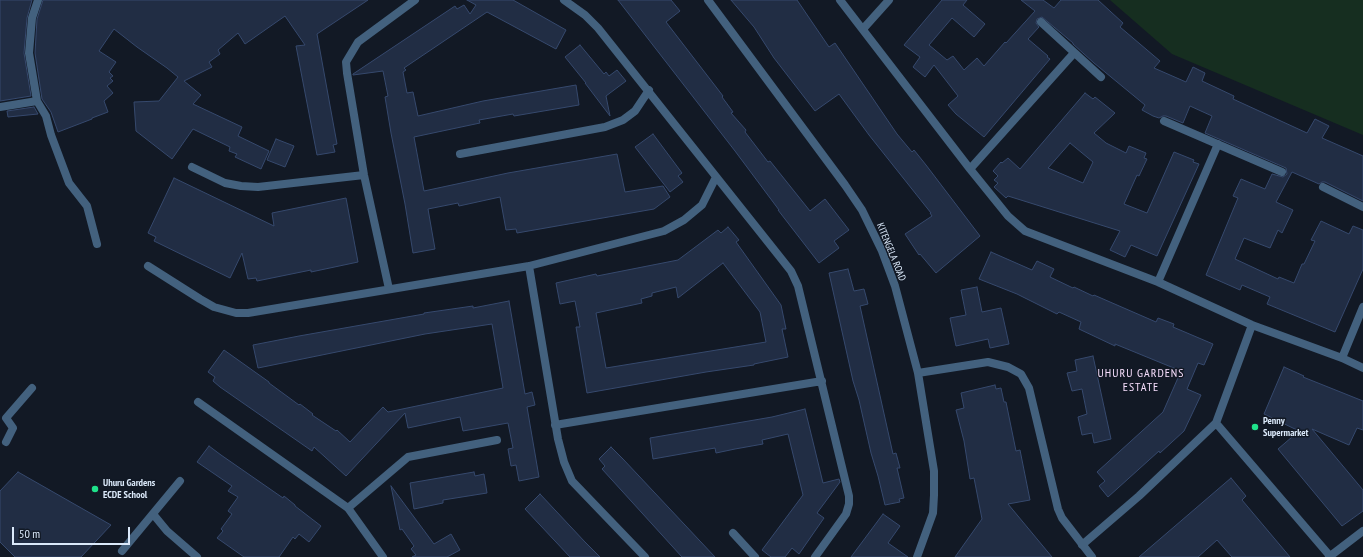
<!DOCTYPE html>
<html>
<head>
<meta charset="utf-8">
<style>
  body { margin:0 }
  #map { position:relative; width:1363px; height:557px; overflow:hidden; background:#121925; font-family:"PT Sans Narrow",sans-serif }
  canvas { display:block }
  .scale { position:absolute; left:12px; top:527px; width:118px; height:18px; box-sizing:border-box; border:2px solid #dbe9fa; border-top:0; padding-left:5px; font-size:12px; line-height:14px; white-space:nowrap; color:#dbe9fa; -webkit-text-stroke:3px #121925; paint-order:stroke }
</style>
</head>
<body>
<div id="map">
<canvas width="1363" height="557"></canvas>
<div class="scale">50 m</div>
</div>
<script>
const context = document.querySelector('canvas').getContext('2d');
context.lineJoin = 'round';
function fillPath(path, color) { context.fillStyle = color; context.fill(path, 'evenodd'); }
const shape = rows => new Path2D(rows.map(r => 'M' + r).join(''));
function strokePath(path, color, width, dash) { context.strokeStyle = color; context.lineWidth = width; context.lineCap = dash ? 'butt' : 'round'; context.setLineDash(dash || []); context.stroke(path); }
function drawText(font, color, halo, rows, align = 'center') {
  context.font = font + ' "PT Sans Narrow",sans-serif'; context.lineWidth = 3; context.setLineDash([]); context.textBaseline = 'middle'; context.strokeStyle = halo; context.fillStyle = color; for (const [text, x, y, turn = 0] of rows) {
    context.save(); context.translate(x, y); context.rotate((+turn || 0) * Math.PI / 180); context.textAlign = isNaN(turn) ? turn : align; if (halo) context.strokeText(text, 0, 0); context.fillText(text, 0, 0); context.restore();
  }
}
const green = shape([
  [1110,0,1363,0,1363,135,1172,54]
]);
const building = shape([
  [0,0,32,0,27,18,24,53,31,96,0,101,0,0],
  [43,0,368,0,317,34,337,144,333,145,335,152,317,155,296,46,305,45,285,16,245,44,238,33,218,50,220,54,209,62,212,67,184,81,201,95,193,104,242,127,238,136,269,151,261,169,235,157,237,154,229,151,230,147,193,129,172,159,136,131,134,102,159,101,178,77,167,68,137,47,114,29,99,51,116,62,109,72,113,76,110,78,113,81,107,86,113,93,104,101,108,112,92,118,92,119,58,132,51,112,42,99,35,53,37,19,43,0],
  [467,0,513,0,566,30,556,49,487,12,404,68,406,70,403,72,407,93,413,92,418,116,483,101,576,85,579,105,514,116,513,114,479,120,480,123,414,137,424,191,508,173,617,154,625,192,663,186,670,197,654,209,517,233,516,229,506,230,500,197,459,206,458,203,428,209,435,249,413,253,405,204,391,133,385,97,388,96,383,71,353,75,353,74,455,6,457,9,464,5,470,14,476,5,467,0],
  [618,0,671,0,680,11,666,22,723,96,722,97,733,112,731,113,746,130,745,132,768,162,770,161,810,211,825,199,849,230,834,241,839,248,819,263,778,210,779,210,735,151,618,0],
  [731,0,797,0,829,47,835,43,897,134,912,152,914,150,926,165,980,236,936,273,920,254,919,255,905,234,932,216,930,213,931,213,869,135,839,94,815,111,774,58,754,27,731,0],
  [942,0,967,0,963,5,985,24,974,37,952,18,929,45,947,60,953,56,964,70,977,58,984,66,1005,42,1006,43,1035,11,1021,0,1043,0,1054,8,1061,0,1098,0,1123,23,1120,27,1160,61,1154,68,1186,82,1193,67,1205,73,1202,81,1234,96,1233,99,1307,133,1315,119,1329,126,1322,138,1363,156,1363,201,1325,182,1322,182,1319,184,1292,172,1276,202,1293,210,1282,233,1278,230,1270,248,1244,238,1235,259,1278,279,1279,277,1294,283,1302,264,1304,264,1315,241,1311,240,1321,221,1349,234,1353,226,1363,230,1363,269,1335,332,1267,304,1270,297,1242,285,1240,290,1206,275,1238,198,1233,196,1241,179,1265,189,1272,174,1283,177,1287,174,1286,168,1205,133,1212,116,1190,106,1183,123,1166,116,1163,116,1159,118,1153,116,1142,110,1145,105,1094,63,1073,44,1073,43,1042,17,1037,19,1036,23,1039,27,1028,39,1048,56,1047,57,1050,59,984,137,956,114,948,105,958,96,934,65,925,77,913,67,920,57,904,45,942,0],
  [580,45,604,74,606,72,609,76,617,70,626,81,606,96,610,116,585,83,586,83,565,57,580,45],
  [1085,93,1093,99,1095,97,1115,113,1094,133,1106,143,1126,153,1129,146,1146,153,1144,158,1147,159,1139,176,1137,175,1124,204,1147,213,1174,152,1194,160,1193,162,1199,164,1157,256,1131,245,1125,257,1110,250,1120,231,1008,196,1006,198,994,187,998,183,994,180,998,176,993,171,1001,162,1002,163,1008,158,1020,169,1085,93],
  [1070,143,1093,162,1083,183,1048,168,1070,143],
  [34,107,38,114,8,117,7,111,34,107],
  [653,134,682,173,678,176,683,182,670,192,635,147,653,134],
  [276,139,294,146,285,167,267,160,276,139],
  [174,178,274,226,272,213,346,198,358,262,311,272,311,270,257,281,256,278,248,279,242,253,230,278,154,241,156,237,148,233,174,178],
  [728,227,739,240,736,242,781,305,786,329,782,329,788,357,754,364,754,365,706,372,587,393,576,327,580,327,575,301,560,304,556,283,596,274,597,276,678,260,718,230,721,233,728,227],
  [723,263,760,312,766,342,606,368,596,313,642,303,641,299,652,296,652,293,676,287,678,298,723,263],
  [991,252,1032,270,1037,261,1054,269,1050,277,1073,288,1074,287,1093,296,1094,295,1156,322,1158,318,1174,324,1173,327,1213,344,1204,365,1198,363,1187,389,1201,395,1184,431,1160,453,1159,451,1108,497,1099,486,1105,481,1097,472,1163,412,1181,371,1115,344,1115,346,1079,329,1081,322,1059,312,1057,314,1017,294,979,279,991,252],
  [848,269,854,291,864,289,868,304,860,306,893,454,896,453,900,468,897,468,904,498,899,499,900,502,885,505,878,476,871,453,859,400,853,381,829,273,848,269],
  [977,287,982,312,1001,308,1009,344,990,348,988,339,956,346,950,318,966,315,961,290,977,287],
  [509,301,525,394,532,392,535,405,527,407,539,477,519,481,516,465,511,466,508,449,513,448,508,423,463,431,460,417,408,428,405,413,346,476,314,447,312,451,220,387,213,381,215,377,208,372,224,350,269,382,269,383,299,405,300,404,313,414,312,415,336,431,337,430,350,442,383,407,388,412,503,388,492,324,425,334,258,368,253,345,299,336,424,314,424,313,473,306,473,308,509,301],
  [1093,356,1111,439,1094,443,1092,433,1082,435,1078,417,1087,414,1082,389,1072,391,1067,373,1077,371,1075,360,1093,356],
  [1284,367,1304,376,1303,377,1363,401,1363,430,1357,428,1349,445,1312,429,1363,490,1363,511,1342,526,1278,449,1299,431,1264,414,1284,367],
  [995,385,996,389,1001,388,1004,402,1006,402,1016,451,1020,450,1030,500,1008,504,1052,557,955,557,982,519,974,478,970,479,964,441,956,410,964,408,961,393,995,385],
  [805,409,823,483,839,479,840,482,817,513,824,518,799,554,792,548,785,557,771,557,762,550,803,495,788,434,762,440,763,444,735,449,716,453,715,448,653,459,650,438,772,417,805,409],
  [209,446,221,455,283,498,284,496,295,505,295,506,321,526,309,542,299,534,295,539,293,537,279,557,244,557,217,538,223,531,221,529,232,514,228,511,238,497,228,491,232,486,197,462,209,446],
  [611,447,623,459,715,557,682,557,602,469,605,466,599,459,611,447],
  [18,472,111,525,81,557,15,557,0,542,0,491,18,472],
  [474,472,475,476,484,474,487,493,443,500,443,503,414,509,410,483,474,472],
  [1231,478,1246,496,1242,500,1290,557,1232,557,1217,540,1198,557,1139,557,1231,478],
  [391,486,434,544,451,534,460,550,447,557,412,557,416,555,411,549,414,546,402,529,400,530,391,486],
  [540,494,585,542,600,557,570,557,525,509,540,494],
  [883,514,900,526,888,543,908,557,851,557,883,514]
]);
const pedestrian = shape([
  [38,0,32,18,29,53,37,101,46,116,51,135,69,183,87,206,97,244],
  [0,107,37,101]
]);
const minor = shape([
  [564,0,585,15,598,28,791,271,798,286,849,496,849,504,846,514,815,557],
  [708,0,845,185,862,210,882,251,895,286,918,373,934,471,934,495,933,513,917,557],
  [840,0,970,169,1008,216,1025,231,1158,282,1252,325,1342,358,1363,368],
  [1041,22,1101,77],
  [863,29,889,0],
  [1164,121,1282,172],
  [460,154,605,127,623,120,635,111,649,90],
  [192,167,225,183,241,186,258,187,364,175],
  [970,169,1074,53],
  [1323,187,1363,207],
  [148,266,200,299,214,307,236,313,248,313,529,266,664,231,684,220,702,205,716,177],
  [529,266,558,439,564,462,572,481,645,557],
  [1158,282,1218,144],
  [389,289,364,175,347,73,346,62,358,42,415,0],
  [1342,358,1363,307],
  [918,373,988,362,1008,367,1021,374,1029,388,1058,509,1062,518,1092,557],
  [198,402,348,508,383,557],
  [1216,423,1330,556],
  [555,425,822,381],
  [6,442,13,428,6,418,32,388],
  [348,508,408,457,497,440],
  [153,514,167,531,197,557],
  [733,533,755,557],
  [1082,545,1139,496,1216,423,1252,325],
  [122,551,180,481],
  [1329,557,1363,531]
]);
const markers = [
  [1255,427,4,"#1fe28b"],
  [95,489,4,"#1fe28b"]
];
const streetNames = [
  ["KITENGELA ROAD",891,252,68]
];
const poiNames = [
  ["Penny",1263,421],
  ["Supermarket",1263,433],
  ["Uhuru Gardens",103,483],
  ["ECDE School",103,495]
];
const quarterNames = [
  ["UHURU GARDENS",1141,374],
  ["ESTATE",1141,388]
];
fillPath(green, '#162e20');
fillPath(building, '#212d44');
strokePath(building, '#36496d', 1);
strokePath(pedestrian, '#43617e', 8);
strokePath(minor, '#43617e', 8);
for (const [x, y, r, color] of markers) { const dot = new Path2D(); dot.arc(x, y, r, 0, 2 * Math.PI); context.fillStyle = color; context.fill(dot); strokePath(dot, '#121925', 1.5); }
drawText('10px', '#dbe9fa', '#121925', streetNames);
drawText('bold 10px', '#dbe9fa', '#121925', poiNames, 'left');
context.letterSpacing = '1px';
drawText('12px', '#f5ddfb', '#121925', quarterNames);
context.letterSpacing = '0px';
</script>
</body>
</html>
